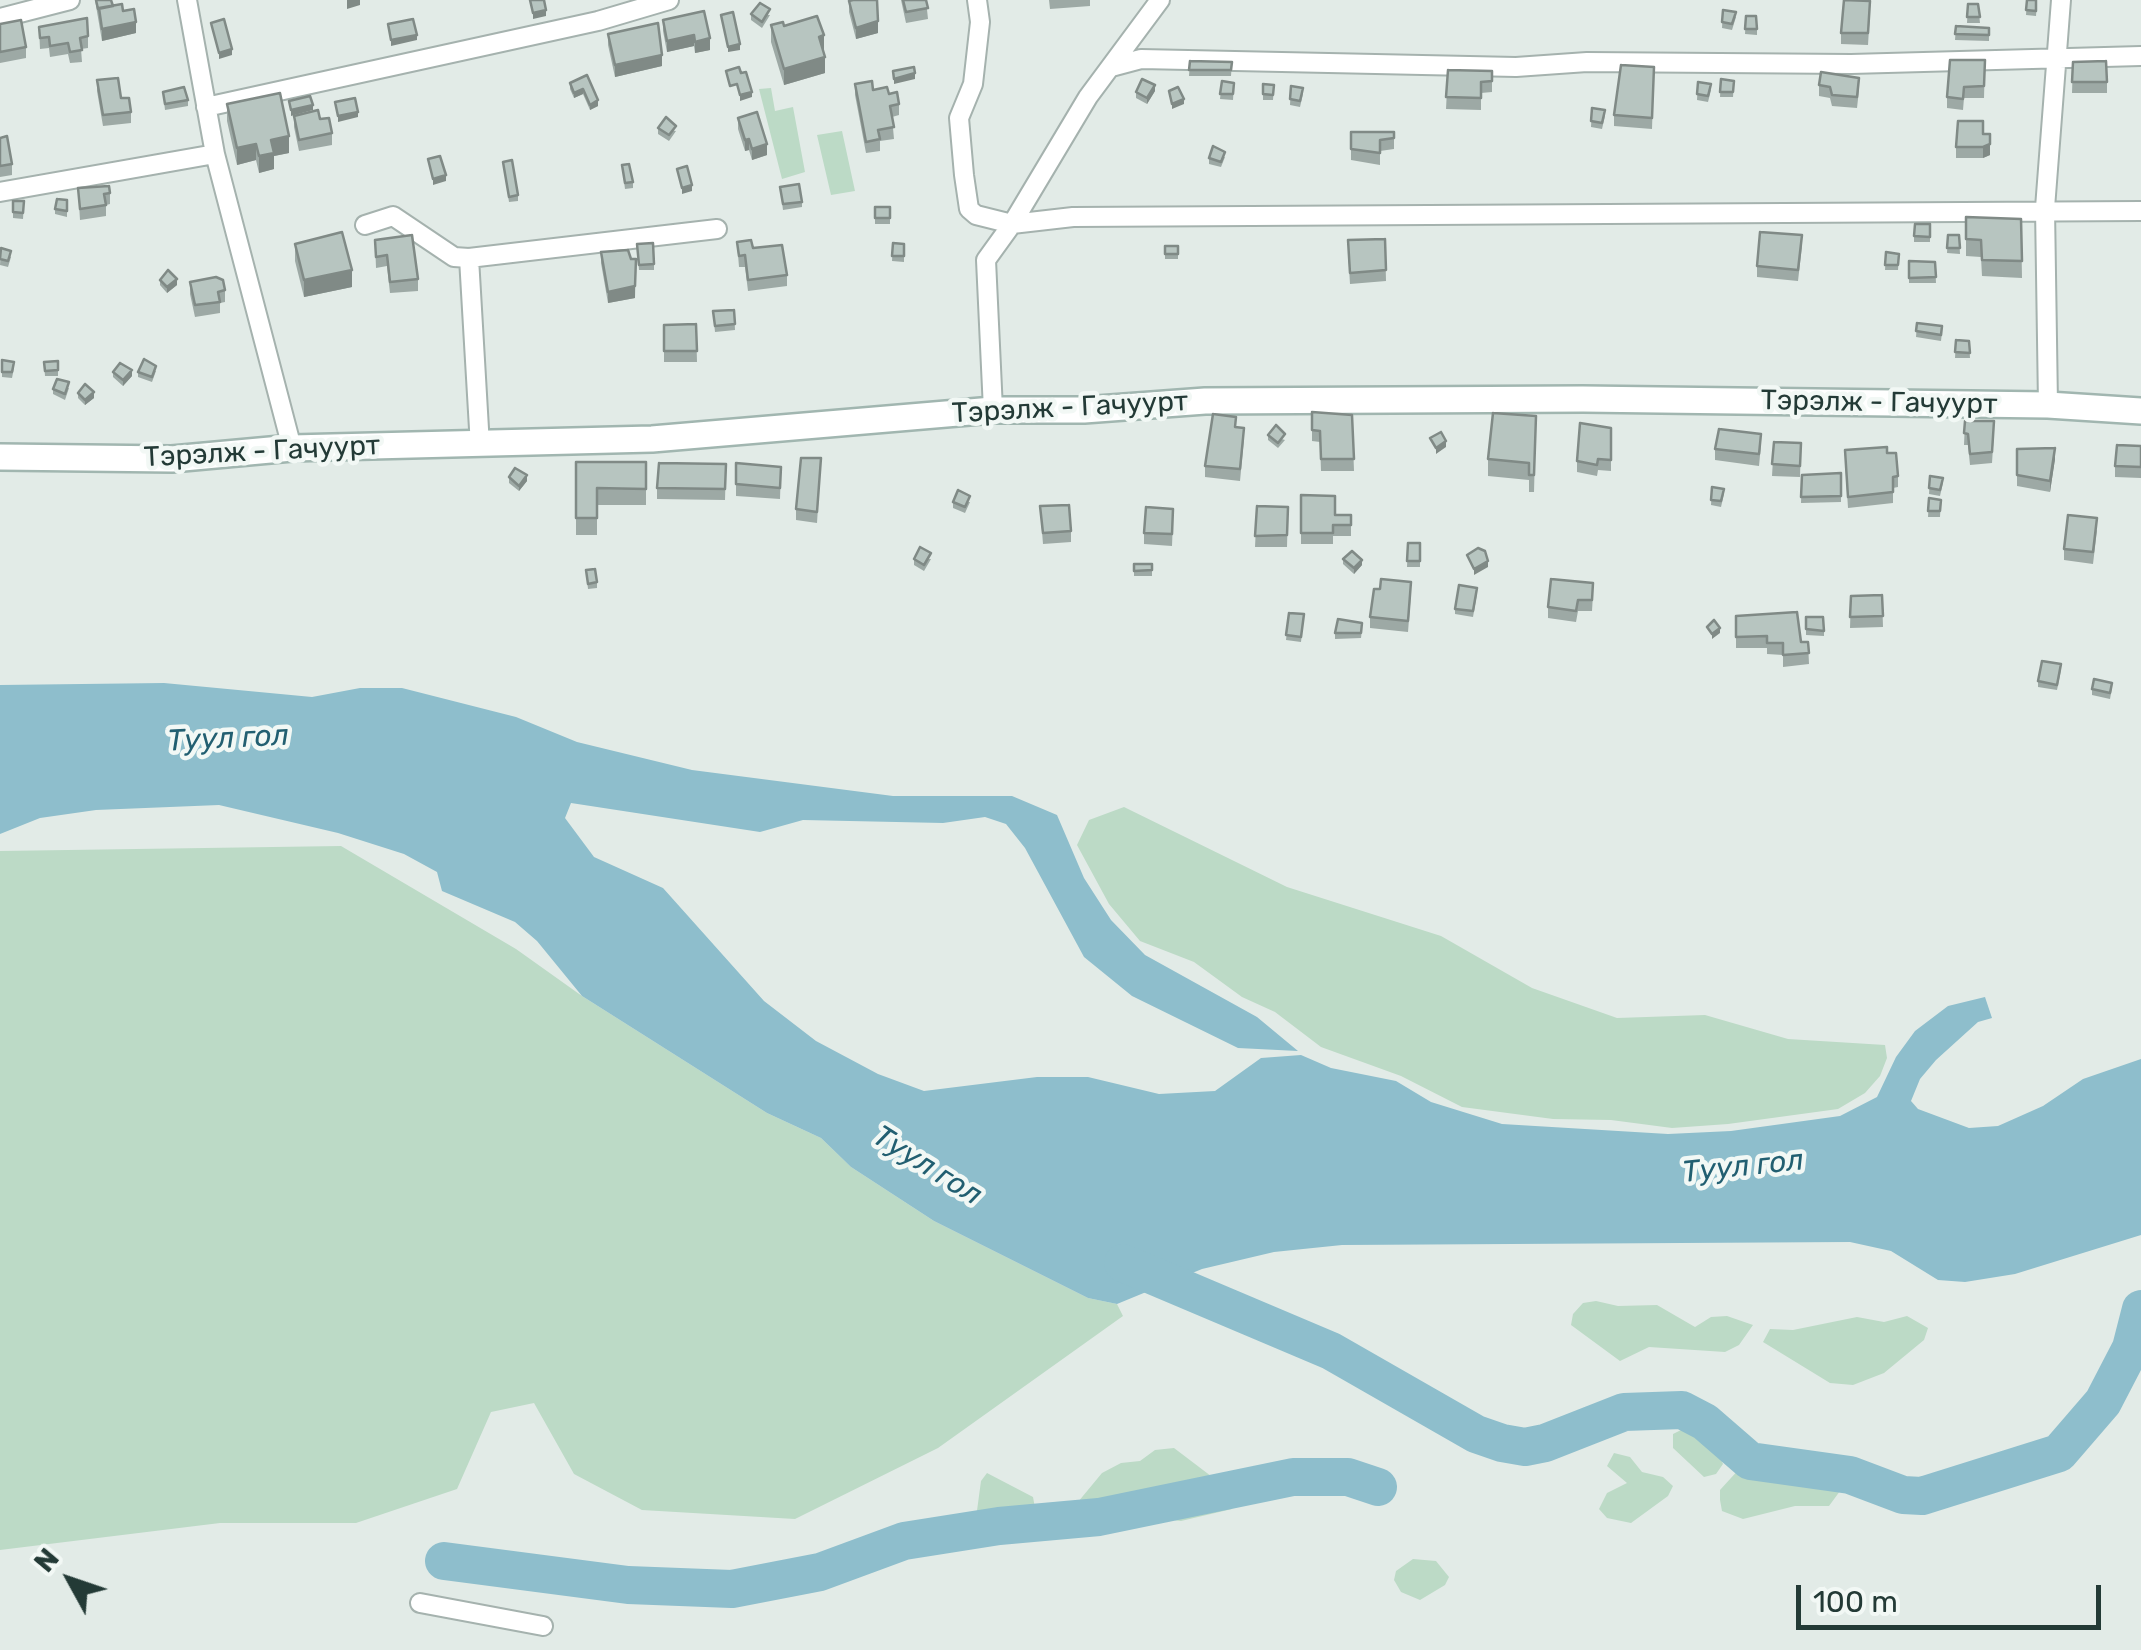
<!DOCTYPE html>
<html>
<head>
<meta charset="utf-8">
<style>
  body { margin:0 }
  #map { position:relative; width:2141px; height:1650px; overflow:hidden; background:#e2ebe7; font-family:Rubik,sans-serif }
  canvas { display:block }
  .north { position:absolute; left:20px; top:1530px; width:100px; height:100px; -webkit-text-stroke:8px #f2f8f5; paint-order:stroke; rotate:310deg; font-size:28px; font-weight:700; line-height:40px; text-align:center; color:#233a36 }
  .north::after { content:''; display:block; margin:auto; width:35px; height:45px; background:#233a36; clip-path:polygon(50% 0,100% 100%,50% 72%,0 100%) }
  .scale { position:absolute; left:1796px; top:1585px; width:305px; height:45px; box-sizing:border-box; border:5px solid #233a36; border-top:0; padding-left:12px; font-size:30px; line-height:35px; white-space:nowrap; color:#233a36; -webkit-text-stroke:8px #f2f8f5; paint-order:stroke }
</style>
</head>
<body>
<div id="map">
<canvas width="2141" height="1650"></canvas>
<div class="north">N</div>
<div class="scale">100 m</div>
</div>
<script>
const context = document.querySelector('canvas').getContext('2d');
context.lineJoin = 'round';
function fillPath(path, color) { context.fillStyle = color; context.fill(path, 'evenodd'); }
const shape = rows => new Path2D(rows.map(r => 'M' + r).join(''));
function strokePath(path, color, width, dash) { context.strokeStyle = color; context.lineWidth = width; context.lineCap = dash ? 'butt' : 'round'; context.setLineDash(dash || []); context.stroke(path); }
function drawText(font, color, halo, rows, align = 'center') {
  context.font = font + ' Rubik,sans-serif'; context.lineWidth = 9; context.setLineDash([]); context.textBaseline = 'middle'; context.strokeStyle = halo; context.fillStyle = color; for (const [text, x, y, turn = 0] of rows) {
    context.save(); context.translate(x, y); context.rotate((+turn || 0) * Math.PI / 180); context.textAlign = isNaN(turn) ? turn : align; if (halo) context.strokeText(text, 0, 0); context.fillText(text, 0, 0); context.restore();
  }
}
const green = shape([
  [771,88,775,111,793,107,805,172,782,179,759,89],
  [842,131,855,191,831,195,817,135],
  [1124,807,1287,887,1441,936,1532,988,1617,1018,1705,1015,1788,1039,1885,1045,1887,1058,1880,1076,1865,1093,1838,1109,1728,1124,1672,1128,1611,1120,1553,1119,1462,1107,1401,1076,1321,1047,1275,1012,1242,997,1194,962,1140,941,1109,904,1077,845,1089,820],
  [341,846,516,949,582,996,767,1113,821,1138,851,1167,934,1221,1088,1298,1117,1304,1123,1316,938,1448,795,1519,642,1510,574,1474,534,1403,491,1412,457,1489,356,1523,220,1523,0,1550,0,851],
  [1596,1301,1618,1306,1657,1305,1695,1327,1711,1317,1727,1316,1753,1325,1739,1345,1725,1352,1649,1347,1620,1361,1571,1325,1573,1314,1583,1303],
  [1907,1316,1928,1328,1924,1340,1884,1373,1853,1385,1830,1383,1763,1342,1770,1329,1793,1330,1857,1317,1884,1322],
  [1687,1427,1717,1449,1723,1464,1716,1474,1704,1477,1673,1448,1673,1434],
  [1174,1448,1232,1492,1237,1499,1232,1509,1181,1521,1147,1517,1110,1533,1094,1534,1075,1519,1073,1508,1102,1473,1121,1463,1140,1461,1155,1450],
  [1614,1453,1630,1457,1642,1472,1663,1477,1673,1486,1668,1496,1631,1523,1607,1518,1599,1509,1607,1493,1627,1483,1607,1466],
  [1741,1467,1825,1478,1841,1482,1840,1491,1829,1506,1795,1506,1743,1519,1722,1511,1720,1500,1720,1490],
  [987,1473,1033,1497,1035,1508,1001,1519,976,1518,981,1481],
  [1413,1559,1436,1561,1449,1577,1445,1585,1420,1600,1401,1592,1394,1580,1396,1571]
]);
const water = shape([
  [164,683,312,697,360,688,402,688,516,717,577,742,692,770,893,796,1012,796,1057,815,1084,878,1111,920,1145,955,1257,1017,1298,1051,1238,1048,1132,996,1084,957,1025,848,1006,824,985,817,943,823,803,820,760,832,571,803,565,818,594,857,663,888,764,1001,816,1041,878,1074,924,1091,1037,1077,1088,1077,1159,1094,1215,1091,1261,1058,1301,1055,1331,1068,1396,1081,1431,1102,1502,1124,1668,1134,1731,1131,1840,1116,1877,1097,1896,1057,1915,1031,1948,1006,1985,997,1992,1018,1978,1022,1936,1060,1920,1079,1911,1101,1918,1109,1969,1128,1998,1126,2043,1106,2083,1079,2141,1059,2141,1235,2015,1274,1965,1282,1938,1280,1891,1251,1850,1242,1342,1245,1274,1252,1202,1269,1117,1304,1088,1298,934,1221,851,1167,821,1138,767,1113,582,996,537,941,515,922,442,891,437,872,404,854,338,833,219,805,96,810,40,818,0,834,0,685]
]);
const river = shape([
  [1123,1263,1331,1351,1476,1434,1502,1443,1525,1447,1545,1443,1624,1412,1682,1410,1705,1422,1750,1461,1850,1475,1903,1495,1922,1496,2059,1453,2103,1402,2131,1348,2141,1309],
  [444,1561,628,1585,732,1589,820,1572,904,1541,999,1526,1099,1517,1293,1477,1348,1477,1378,1487]
]);
const street = shape([
  [187,0,215,154,292,448],
  [977,0,980,22,973,84,959,118,964,175,969,209,976,215,1012,224,1088,97,1160,0],
  [0,18,70,0],
  [1111,67,1141,59,1516,67,1587,62,1851,64,2141,56],
  [206,107,598,21,669,0],
  [0,192,215,154],
  [365,225,393,216,454,257,469,258],
  [2048,405,2045,208,2061,0],
  [993,410,986,260,1012,224,1073,217,2141,211],
  [480,446,469,258,717,229],
  [420,1603,543,1626]
]);
const secondary = shape([
  [0,457,172,459,292,448,652,439,993,410,1084,410,1205,401,1583,399,2048,405,2141,411]
]);
const wall = shape([
  [95,0,123,11,136,33,102,41],
  [901,0,926,0,928,19,906,23],
  [1049,0,1090,0,1090,6,1050,9],
  [2027,0,2037,0,2036,16,2026,15],
  [849,1,878,33,856,39,849,12],
  [1968,4,1978,4,1980,23,1967,23],
  [1723,10,1736,17,1732,30,1722,28],
  [704,11,710,50,695,53,694,46,667,52,663,31,663,20],
  [1870,12,1868,45,1841,44,1841,33],
  [751,14,770,15,762,28,751,20],
  [1746,16,1757,29,1757,35,1745,34],
  [0,24,26,47,26,58,0,63],
  [771,25,784,26,824,52,825,73,784,85,771,42],
  [1956,26,1989,28,1989,41,1955,40],
  [39,27,88,36,88,48,81,49,82,62,70,63,68,54,50,57,49,48,40,49],
  [608,34,662,66,615,77,608,45],
  [1985,60,1984,98,1964,98,1963,110,1947,108,1947,97],
  [1190,61,1232,62,1231,76,1189,76],
  [2073,62,2107,82,2107,93,2072,93],
  [1654,67,1652,129,1614,126,1614,115],
  [1448,70,1492,71,1492,92,1481,93,1481,110,1446,109],
  [587,75,598,106,590,110,583,94,574,98,570,89,570,83],
  [1721,79,1734,81,1733,97,1720,97],
  [97,80,121,98,131,112,131,123,103,126,97,91],
  [1222,81,1234,83,1233,100,1220,99],
  [1698,82,1711,90,1708,102,1697,100],
  [855,84,889,94,899,104,899,115,892,117,894,139,880,141,880,151,866,153,855,95],
  [1263,84,1274,85,1273,100,1263,100],
  [1819,85,1859,90,1857,108,1832,106,1830,98,1819,96],
  [1291,86,1303,94,1300,107,1290,105],
  [1155,91,1147,104,1136,98,1136,92],
  [163,92,188,100,188,106,165,110],
  [227,104,289,153,274,156,274,169,259,173,256,160,237,165,227,121],
  [1592,108,1605,116,1602,129,1591,127],
  [294,116,332,133,332,145,299,151,294,127],
  [738,118,767,155,752,160,749,150,745,151,738,129],
  [658,128,676,131,669,141,658,134],
  [1351,132,1394,132,1394,149,1380,151,1380,165,1351,160],
  [1983,134,1990,134,1990,155,1983,158,1956,158,1956,147],
  [0,138,12,164,12,175,0,177],
  [1225,157,1221,167,1209,164,1209,158],
  [503,162,518,195,518,201,509,202],
  [622,165,633,182,633,188,625,189],
  [780,187,802,202,802,207,783,210],
  [78,188,110,193,110,204,106,205,106,216,80,220],
  [67,200,67,217,55,214,55,209],
  [13,201,24,201,23,219,13,218],
  [875,207,890,207,890,224,875,224],
  [1966,217,2021,219,2022,278,1982,276,1981,257,1966,256],
  [1930,224,1930,242,1914,242,1914,236],
  [1948,235,1959,235,1960,254,1947,253],
  [1385,239,1386,281,1350,284,1348,251],
  [375,240,418,279,418,291,390,293,387,266,376,268],
  [737,242,753,248,787,275,787,286,748,291,745,267,739,267],
  [893,243,904,244,904,262,892,261],
  [295,244,352,287,304,297,295,261],
  [637,244,654,264,654,270,639,270],
  [1165,246,1178,246,1178,259,1165,259],
  [1802,246,1798,281,1757,277,1757,266],
  [1,248,11,257,8,267,0,265],
  [601,252,631,259,636,259,635,298,608,303,601,263],
  [1886,252,1899,254,1898,270,1885,270],
  [1909,261,1935,262,1936,283,1909,283],
  [160,280,177,285,167,293,160,285],
  [190,282,225,290,225,302,220,303,220,313,195,317,190,294],
  [734,310,735,330,715,332,713,311],
  [1917,323,1942,332,1941,341,1916,337],
  [696,324,697,362,664,362,664,325],
  [1956,340,1969,341,1970,358,1955,358],
  [2,360,14,368,12,378,2,377],
  [58,361,58,376,45,376,44,362],
  [156,371,152,382,138,377,138,372],
  [113,372,132,376,123,386,113,377],
  [69,388,65,400,53,394,53,389],
  [78,393,94,398,85,405,78,398],
  [1312,412,1352,415,1354,471,1321,471,1320,442,1312,441],
  [1536,416,1534,492,1529,492,1529,480,1488,476,1488,459],
  [1965,421,1994,432,1992,463,1970,465,1968,445,1964,445],
  [1236,427,1244,439,1240,481,1205,477,1205,466],
  [1611,428,1611,471,1598,470,1597,476,1577,472,1577,461],
  [1268,435,1285,440,1278,448,1268,440],
  [1774,442,1801,443,1800,477,1772,476],
  [1761,445,1759,466,1715,460,1715,449],
  [2141,446,2141,478,2115,477,2115,466],
  [2017,449,2055,459,2050,492,2017,486],
  [1887,453,1898,476,1898,487,1893,488,1893,503,1848,508,1845,461],
  [821,458,817,523,796,520,796,509],
  [576,462,646,462,646,505,597,505,597,535,576,535],
  [736,463,781,467,780,499,736,496],
  [726,464,725,500,657,499,657,488],
  [1841,473,1841,502,1801,503,1802,475],
  [1930,476,1943,483,1940,496,1929,494],
  [509,477,527,481,519,491,509,483],
  [1712,487,1724,494,1721,507,1711,505],
  [1301,495,1335,515,1351,515,1351,536,1333,536,1333,544,1301,544],
  [1929,498,1941,500,1940,517,1928,517],
  [953,502,970,502,965,513,953,508],
  [1040,506,1071,531,1071,542,1043,544],
  [1257,506,1288,507,1287,547,1255,547],
  [1173,520,1172,546,1144,544,1144,533],
  [2097,530,2093,564,2064,560,2064,549],
  [1408,543,1420,543,1420,567,1407,567],
  [914,559,931,559,924,571,914,565],
  [1343,559,1362,565,1354,574,1343,564],
  [1134,564,1152,564,1152,576,1134,576],
  [586,570,597,582,597,588,588,589],
  [1411,593,1408,632,1370,628,1370,617],
  [1477,594,1473,617,1455,614,1455,609],
  [1593,594,1592,611,1578,611,1576,622,1548,618,1548,607],
  [1882,595,1883,627,1850,628,1851,596],
  [1289,613,1304,614,1301,642,1286,640],
  [1736,616,1801,642,1808,642,1809,664,1783,667,1783,655,1767,654,1767,648,1736,648],
  [1806,617,1824,631,1824,636,1806,635],
  [1362,629,1361,638,1335,639,1335,633],
  [2061,670,2057,690,2038,687,2038,681],
  [2112,688,2110,699,2092,695,2092,689]
]);
const shadedWall = shape([
  [347,0,360,0,360,5,347,9],
  [546,10,546,16,533,19,533,13],
  [878,21,878,33,856,39,856,28],
  [136,22,136,33,102,41,102,29],
  [417,35,417,40,391,46,391,40],
  [694,35,694,46,667,52,667,41],
  [824,35,824,52,819,54,819,37],
  [710,38,710,50,695,53,695,42],
  [740,44,740,50,728,52,728,47],
  [232,49,232,55,219,59,219,53],
  [662,55,662,66,615,77,615,65],
  [825,57,825,73,784,85,784,69],
  [915,73,915,79,894,84,894,79],
  [1155,85,1155,91,1147,104,1147,98],
  [583,89,583,94,574,98,574,93],
  [752,92,752,97,740,101,740,95],
  [1184,99,1184,104,1172,109,1172,104],
  [598,100,598,106,590,110,590,105],
  [313,105,313,110,291,116,291,110],
  [358,112,358,117,338,122,338,116],
  [289,136,289,153,274,156,274,169,259,173,259,156,271,140],
  [749,139,749,150,745,151,745,140],
  [256,144,256,160,237,165,237,148],
  [767,144,767,155,752,160,752,149],
  [1990,144,1990,155,1983,158,1983,147],
  [446,175,446,181,433,185,433,179],
  [692,185,692,191,682,194,682,188],
  [352,270,352,287,304,297,304,280],
  [177,279,177,285,167,293,167,287],
  [635,286,635,298,608,303,608,292],
  [132,370,132,376,123,386,123,380],
  [94,392,94,398,85,405,85,400],
  [1446,441,1446,447,1436,454,1436,448],
  [2055,448,2055,459,2050,492,2050,481],
  [527,475,527,481,519,491,519,486],
  [1362,560,1362,565,1354,574,1354,568],
  [1488,561,1488,567,1474,575,1474,569],
  [1720,628,1720,633,1712,639,1712,634]
]);
const building = shape([
  [96,0,111,0,113,6,98,9,96,0],
  [530,0,544,0,546,10,533,13,530,0],
  [853,0,877,0,878,21,856,28,849,1,853,0],
  [903,0,926,0,928,8,906,12,903,0],
  [1844,0,1870,1,1868,33,1841,33,1844,0],
  [2027,0,2036,0,2036,11,2026,10,2027,0],
  [760,3,770,9,762,22,751,14,760,3],
  [122,4,123,11,134,9,136,22,102,29,99,8,122,4],
  [1968,4,1978,4,1980,17,1967,17,1968,4],
  [1723,10,1736,12,1732,24,1722,22,1723,10],
  [704,11,710,38,695,42,694,35,667,41,663,20,704,11],
  [733,12,740,44,728,47,721,15,733,12],
  [817,16,824,35,819,37,825,57,784,69,771,25,783,22,784,26,817,16],
  [1746,16,1756,16,1757,29,1745,29,1746,16],
  [87,18,88,36,80,38,82,50,70,52,68,43,50,46,49,37,40,38,39,27,87,18],
  [224,19,232,49,219,53,211,23,224,19],
  [413,19,417,35,391,40,388,24,413,19],
  [21,20,26,47,0,52,0,24,21,20],
  [658,23,662,55,615,65,608,34,658,23],
  [1956,26,1989,28,1989,35,1955,34,1956,26],
  [1950,60,1985,60,1984,86,1964,87,1963,99,1947,97,1950,60],
  [1190,61,1232,62,1231,70,1189,70,1190,61],
  [2106,61,2107,82,2072,82,2073,62,2106,61],
  [1621,65,1654,67,1652,118,1614,115,1621,65],
  [739,67,741,73,746,72,752,92,740,95,737,84,730,86,726,71,739,67],
  [914,67,915,73,894,79,893,71,914,67],
  [1448,70,1492,71,1492,81,1481,82,1481,98,1446,97,1448,70],
  [1821,72,1859,78,1857,97,1832,95,1830,87,1819,85,1821,72],
  [587,75,598,100,590,105,583,89,574,93,570,83,587,75],
  [118,78,121,98,129,98,131,112,103,115,97,80,118,78],
  [1142,79,1155,85,1147,98,1136,92,1142,79],
  [1721,79,1734,81,1733,92,1720,92,1721,79],
  [872,81,873,90,887,87,889,94,897,92,899,104,890,106,894,127,878,130,880,139,866,142,855,84,872,81],
  [1222,81,1234,83,1233,94,1220,94,1222,81],
  [1698,82,1711,84,1708,96,1697,94,1698,82],
  [1263,84,1274,85,1273,95,1263,94,1263,84],
  [1291,86,1303,88,1300,101,1290,99,1291,86],
  [184,87,188,100,165,104,163,92,184,87],
  [1178,87,1184,99,1172,104,1169,91,1178,87],
  [280,93,289,136,271,140,274,153,259,156,256,144,237,148,227,104,280,93],
  [310,96,313,105,291,110,289,101,310,96],
  [355,98,358,112,338,116,335,102,355,98],
  [1592,108,1605,110,1602,123,1591,121,1592,108],
  [318,110,320,119,329,118,332,133,299,140,294,116,318,110],
  [757,112,767,144,752,149,749,139,745,140,738,118,757,112],
  [666,117,676,126,669,135,658,128,666,117],
  [1958,121,1983,121,1983,134,1990,134,1990,144,1983,147,1956,147,1958,121],
  [1351,132,1394,132,1394,138,1380,140,1380,153,1351,149,1351,132],
  [7,136,12,164,0,166,0,138,7,136],
  [1213,146,1225,152,1221,162,1209,158,1213,146],
  [440,156,446,175,433,179,428,159,440,156],
  [512,160,518,195,509,197,503,162,512,160],
  [629,164,633,182,625,183,622,165,629,164],
  [687,166,692,185,682,188,677,169,687,166],
  [799,184,802,202,783,204,780,187,799,184],
  [109,186,110,193,104,194,106,205,80,209,78,188,109,186],
  [57,199,67,200,67,211,55,209,57,199],
  [13,201,24,201,23,213,13,212,13,201],
  [875,207,890,207,890,218,875,218,875,207],
  [1966,217,2021,219,2022,261,1982,260,1981,240,1966,239,1966,217],
  [1915,224,1930,224,1930,237,1914,236,1915,224],
  [342,232,352,270,304,280,295,244,342,232],
  [1760,232,1802,235,1798,270,1757,266,1760,232],
  [412,235,418,279,390,282,387,255,376,257,375,240,412,235],
  [1948,235,1959,235,1960,248,1947,248,1948,235],
  [1385,239,1386,270,1350,273,1348,240,1385,239],
  [751,240,753,248,782,245,787,275,748,280,745,255,739,256,737,242,751,240],
  [653,243,654,264,639,265,637,244,653,243],
  [893,243,904,244,904,256,892,256,893,243],
  [1165,246,1178,246,1178,254,1165,254,1165,246],
  [1,248,11,251,8,261,0,259,1,248],
  [628,250,631,259,636,259,635,286,608,292,601,252,628,250],
  [1886,252,1899,254,1898,265,1885,265,1886,252],
  [1909,261,1935,262,1936,277,1909,278,1909,261],
  [168,270,177,279,167,287,160,280,168,270],
  [216,277,223,280,225,290,218,292,220,302,195,305,190,282,216,277],
  [734,310,735,324,715,326,713,311,734,310],
  [1917,323,1942,326,1941,335,1916,331,1917,323],
  [696,324,697,351,664,351,664,325,696,324],
  [1956,340,1969,341,1970,353,1955,352,1956,340],
  [144,359,156,366,152,377,138,372,144,359],
  [2,360,14,362,12,372,2,372,2,360],
  [58,361,58,370,45,371,44,362,58,361],
  [120,363,132,370,123,380,113,372,120,363],
  [57,379,69,382,65,394,53,389,57,379],
  [85,384,94,392,85,400,78,393,85,384],
  [1312,412,1352,415,1354,459,1321,459,1320,431,1312,430,1312,412],
  [1493,413,1536,416,1534,475,1529,475,1529,463,1488,459,1493,413],
  [1213,414,1236,417,1235,427,1244,428,1240,469,1205,466,1213,414],
  [1965,421,1994,421,1992,452,1970,454,1968,434,1964,433,1965,421],
  [1580,423,1611,428,1611,460,1598,459,1597,465,1577,461,1580,423],
  [1276,425,1285,434,1278,443,1268,435,1276,425],
  [1719,429,1761,434,1759,454,1715,449,1719,429],
  [1441,432,1446,441,1436,448,1430,438,1441,432],
  [1774,442,1801,443,1800,466,1772,464,1774,442],
  [2117,445,2141,446,2141,467,2115,466,2117,445],
  [1887,447,1887,453,1896,453,1898,476,1893,477,1893,492,1848,497,1845,450,1887,447],
  [2055,448,2050,481,2017,475,2017,449,2055,448],
  [801,458,821,458,817,512,796,509,801,458],
  [576,462,646,462,646,489,597,488,597,518,576,518,576,462],
  [659,463,726,464,725,489,657,488,659,463],
  [736,463,781,467,780,488,736,484,736,463],
  [515,468,527,475,519,486,509,477,515,468],
  [1841,473,1841,496,1801,497,1802,475,1841,473],
  [1930,476,1943,478,1940,490,1929,488,1930,476],
  [1712,487,1724,489,1721,501,1711,500,1712,487],
  [958,490,970,496,965,507,953,502,958,490],
  [1301,495,1335,496,1335,515,1351,515,1351,525,1333,525,1333,533,1301,533,1301,495],
  [1929,498,1941,500,1940,511,1928,511,1929,498],
  [1069,505,1071,531,1043,533,1040,506,1069,505],
  [1257,506,1288,507,1287,535,1255,536,1257,506],
  [1146,507,1173,509,1172,534,1144,533,1146,507],
  [2068,515,2097,518,2093,552,2064,549,2068,515],
  [1408,543,1420,543,1420,561,1407,561,1408,543],
  [920,547,931,553,924,565,914,559,920,547],
  [1478,548,1485,551,1488,561,1474,569,1467,555,1478,548],
  [1352,551,1362,560,1354,568,1343,559,1352,551],
  [1134,564,1152,564,1152,570,1134,571,1134,564],
  [595,569,597,582,588,584,586,570,595,569],
  [1381,579,1411,582,1408,621,1370,617,1374,589,1380,589,1381,579],
  [1551,579,1593,583,1592,600,1578,600,1576,611,1548,607,1551,579],
  [1459,585,1477,588,1473,611,1455,609,1459,585],
  [1882,595,1883,616,1850,617,1851,596,1882,595],
  [1797,612,1801,642,1808,642,1809,653,1783,655,1783,643,1767,643,1767,636,1736,637,1736,616,1797,612],
  [1289,613,1304,614,1301,637,1286,635,1289,613],
  [1806,617,1823,617,1824,631,1806,629,1806,617],
  [1338,619,1362,623,1361,633,1335,633,1338,619],
  [1714,620,1720,628,1712,634,1707,627,1714,620],
  [2042,661,2061,664,2057,685,2038,681,2042,661],
  [2094,679,2112,683,2110,693,2092,689,2094,679]
]);
const streetNames = [
  ["Тэрэлж - Гачуурт",1879,403,1],
  ["Тэрэлж - Гачуурт",1070,408,-3],
  ["Тэрэлж - Гачуурт",262,452,-3]
];
const waterNames = [
  ["Туул гол",228,739,-3],
  ["Туул гол",927,1166,32],
  ["Туул гол",1743,1167,-6]
];
fillPath(green, '#bcdac6');
fillPath(water, '#8ebecc');
strokePath(river, '#8ebecc', 38);
strokePath(street, '#a5b2ae', 22);
strokePath(secondary, '#a1b6b0', 30);
strokePath(street, '#fff', 18);
strokePath(secondary, '#fff', 25);
fillPath(wall, '#9da9a5');
fillPath(shadedWall, '#808a86');
fillPath(building, '#b7c5c0');
strokePath(building, '#808a86', 2.5);
drawText('28px', '#233a36', '#f2f8f5', streetNames);
drawText('italic 30px', '#225f71', '#f2f8f5', waterNames);
</script>
</body>
</html>
